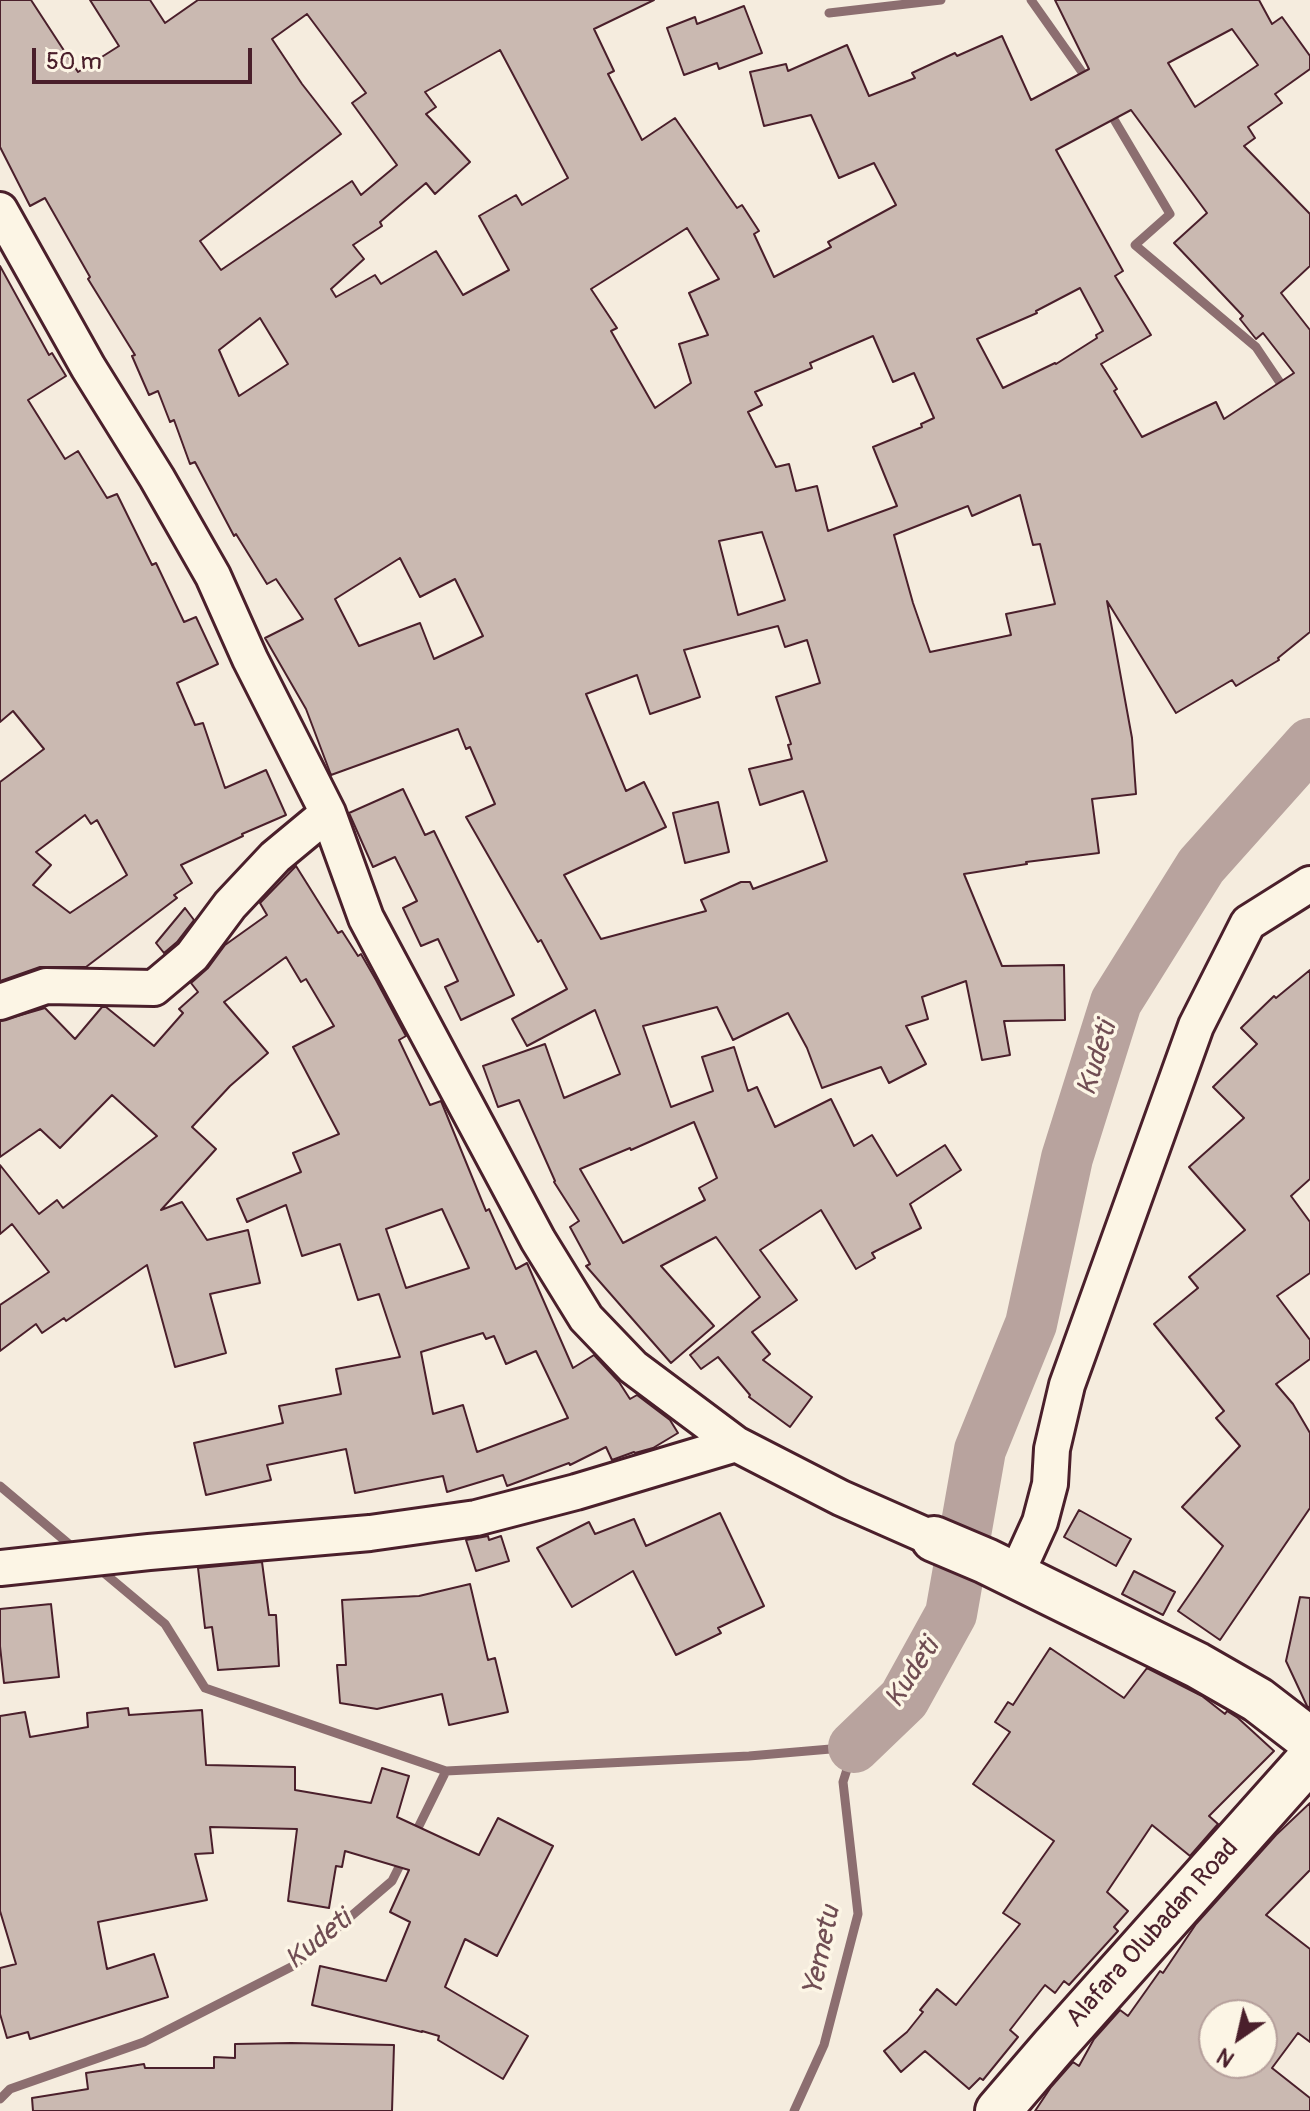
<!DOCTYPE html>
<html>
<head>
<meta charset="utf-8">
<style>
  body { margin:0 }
  #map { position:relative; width:1310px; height:2111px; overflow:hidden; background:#f5ecde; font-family:Pangolin,sans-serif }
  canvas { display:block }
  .north { position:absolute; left:1198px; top:1999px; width:80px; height:80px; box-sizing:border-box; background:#fcf5e5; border:2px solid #b59f9b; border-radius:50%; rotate:214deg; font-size:22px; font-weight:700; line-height:32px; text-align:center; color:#4a1f2b }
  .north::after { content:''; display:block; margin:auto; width:28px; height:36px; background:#4a1f2b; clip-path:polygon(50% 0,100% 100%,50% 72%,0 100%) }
  .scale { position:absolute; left:32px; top:48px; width:220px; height:36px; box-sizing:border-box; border:4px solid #4a1f2b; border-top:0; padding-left:10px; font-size:24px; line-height:28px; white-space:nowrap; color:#4a1f2b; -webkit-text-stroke:6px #fcf5e5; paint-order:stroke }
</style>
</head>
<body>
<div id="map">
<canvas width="1310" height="2111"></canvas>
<div class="north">N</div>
<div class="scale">50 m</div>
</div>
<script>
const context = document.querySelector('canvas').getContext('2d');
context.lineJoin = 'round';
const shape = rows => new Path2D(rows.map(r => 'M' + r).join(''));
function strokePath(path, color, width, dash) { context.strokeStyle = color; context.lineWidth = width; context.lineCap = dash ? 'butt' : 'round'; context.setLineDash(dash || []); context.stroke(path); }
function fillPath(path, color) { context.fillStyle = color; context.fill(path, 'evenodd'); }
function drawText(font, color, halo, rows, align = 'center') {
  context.font = font + ' Pangolin,sans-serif'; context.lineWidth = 7; context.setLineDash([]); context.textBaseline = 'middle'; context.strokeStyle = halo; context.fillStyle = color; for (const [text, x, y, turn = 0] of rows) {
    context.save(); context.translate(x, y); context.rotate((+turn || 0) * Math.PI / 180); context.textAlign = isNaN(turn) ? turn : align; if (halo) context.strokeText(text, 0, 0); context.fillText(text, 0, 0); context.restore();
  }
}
const stream = shape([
  [1031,0,1089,82],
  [829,13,941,0],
  [1109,111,1170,214,1135,245,1256,347,1285,390],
  [0,1486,76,1550],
  [97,1567,165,1624,205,1688,446,1771,749,1756,854,1747,843,1782,858,1914,824,2045,794,2111],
  [414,1836,446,1771],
  [0,2099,10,2089,144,2042,293,1966,392,1881,404,1857]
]);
const river = shape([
  [854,1747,904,1699,951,1614,980,1450,1031,1324,1067,1158,1116,1002,1201,866,1310,744]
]);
const building = shape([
  [0,0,31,0,78,72,119,46,90,0,150,0,165,23,198,0,654,0,594,29,614,71,608,74,642,140,675,118,737,208,742,205,759,231,754,234,774,277,831,247,828,242,896,205,874,163,839,178,811,115,764,126,750,72,786,64,788,71,847,45,869,96,915,78,912,73,955,53,957,56,1002,36,1031,100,1089,69,1055,0,1259,0,1272,24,1282,17,1310,56,1310,69,1275,94,1282,103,1248,127,1255,138,1244,146,1310,214,1310,266,1281,293,1310,330,1310,632,1278,658,1279,660,1236,686,1232,680,1176,713,1107,601,1132,738,1136,794,1092,799,1099,853,1026,862,1027,864,964,874,1002,966,1064,965,1065,1020,1004,1021,1010,1055,982,1060,966,981,922,997,928,1019,906,1026,926,1064,889,1083,881,1067,822,1088,807,1048,788,1013,733,1040,717,1007,643,1026,671,1107,713,1091,702,1057,734,1047,748,1091,757,1087,775,1127,831,1099,854,1146,872,1135,897,1176,945,1145,961,1170,910,1204,921,1228,872,1253,875,1258,856,1269,821,1210,760,1250,797,1300,752,1332,770,1354,763,1360,812,1397,790,1427,749,1397,750,1395,718,1357,701,1369,690,1355,760,1297,716,1237,661,1266,714,1326,671,1363,586,1266,590,1264,570,1227,579,1221,554,1182,555,1181,519,1100,498,1107,483,1066,545,1044,564,1098,620,1074,595,1010,527,1046,512,1019,567,989,541,940,538,942,466,817,495,804,470,747,466,749,458,729,331,775,306,709,265,638,303,619,276,579,267,584,236,534,234,536,195,462,190,464,174,420,170,422,158,391,149,395,132,356,135,355,88,279,90,277,45,198,30,206,0,147,0,0],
  [307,14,366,93,352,103,397,165,361,195,352,181,221,270,200,241,341,134,302,84,272,39,307,14],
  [1232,29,1258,65,1195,107,1168,63,1232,29],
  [500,50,568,178,522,205,516,195,479,216,509,270,463,295,436,251,381,284,375,275,336,297,331,289,364,259,353,245,382,226,380,222,426,183,435,194,470,162,426,114,436,107,425,92,500,50],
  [1131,110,1207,213,1174,243,1243,316,1240,319,1256,339,1263,333,1294,373,1224,419,1216,402,1142,437,1114,391,1117,389,1101,364,1151,335,1115,276,1123,271,1056,150,1131,110],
  [687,228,719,279,689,293,708,335,679,344,691,383,655,408,611,331,617,328,591,289,687,228],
  [1080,288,1103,331,1096,335,1097,338,1056,364,1055,363,1003,388,977,339,1037,313,1036,311,1080,288],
  [260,318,288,364,239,396,219,350,260,318],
  [873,336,893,382,914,373,934,418,921,424,922,427,873,447,897,506,828,531,817,486,796,491,789,464,776,467,748,412,762,405,755,392,812,368,810,363,873,336],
  [1020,495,1033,545,1040,544,1055,604,1006,614,1011,635,930,652,913,603,894,535,968,506,972,516,1020,495],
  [762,532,785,600,738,615,719,541,762,532],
  [400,558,420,597,455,579,483,636,434,659,420,623,359,646,335,599,400,558],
  [778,626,785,647,807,640,820,683,776,697,791,744,788,745,792,759,749,769,760,805,803,791,804,793,827,861,753,889,750,882,741,882,701,900,706,911,601,939,564,875,666,827,644,782,626,791,586,694,637,675,650,714,700,697,684,650,778,626],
  [694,1122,717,1178,699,1188,705,1200,623,1243,580,1169,630,1148,631,1150,694,1122],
  [744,6,762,53,719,69,717,63,684,75,667,28,695,17,697,24,744,6],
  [0,266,49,355,52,353,66,376,28,400,65,459,78,451,107,498,117,494,152,565,156,563,184,622,196,617,218,664,177,683,195,725,203,723,225,788,266,770,286,815,242,834,243,836,181,865,192,883,174,895,177,898,86,967,40,967,0,981,0,782,44,749,13,711,0,722,0,266],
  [85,815,91,824,97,820,127,875,70,913,33,885,51,865,36,852,85,815],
  [403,789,425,835,434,831,514,995,461,1020,445,987,458,981,438,939,421,946,403,908,417,901,395,857,373,867,349,813,403,789],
  [718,802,729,852,685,863,673,813,718,802],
  [296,866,338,933,342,931,358,956,361,954,376,980,406,1036,399,1040,430,1105,441,1101,486,1211,489,1209,516,1269,527,1263,573,1368,594,1355,619,1382,630,1399,637,1395,670,1420,678,1433,653,1448,635,1453,634,1452,612,1460,606,1447,570,1465,569,1463,507,1486,503,1475,447,1492,443,1476,355,1493,346,1449,267,1465,271,1480,206,1495,194,1443,283,1423,279,1406,341,1394,336,1369,400,1357,379,1294,358,1300,340,1244,302,1256,286,1205,247,1222,237,1199,301,1172,293,1153,339,1134,293,1047,334,1026,306,979,301,982,286,957,224,1002,268,1053,230,1086,192,1127,216,1149,161,1210,182,1202,207,1240,248,1230,260,1283,210,1294,226,1353,175,1367,147,1265,66,1321,64,1318,42,1333,36,1324,0,1351,0,1305,49,1272,12,1224,0,1234,0,1165,39,1214,57,1200,63,1208,157,1136,112,1095,60,1148,40,1129,0,1157,0,1021,45,1008,75,1039,102,1007,106,1007,154,1046,183,1013,179,1009,198,992,191,983,208,968,225,945,267,915,260,903,296,866],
  [442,1209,469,1268,406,1288,386,1229,442,1209],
  [483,1333,486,1339,494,1336,506,1364,536,1351,568,1418,477,1452,463,1405,433,1414,421,1352,483,1333],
  [185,908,194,920,177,942,164,953,156,943,185,908],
  [1310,970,1310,1179,1291,1196,1310,1222,1310,1273,1277,1296,1310,1340,1310,1359,1276,1384,1293,1404,1310,1433,1310,1508,1220,1640,1178,1611,1223,1546,1182,1507,1240,1446,1216,1418,1224,1411,1154,1324,1198,1288,1189,1277,1245,1230,1189,1167,1244,1118,1213,1087,1257,1044,1241,1028,1274,996,1276,998,1310,970],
  [1079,1510,1131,1539,1116,1566,1064,1537,1079,1510],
  [720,1513,764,1606,718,1628,721,1633,676,1655,633,1571,572,1607,537,1548,589,1522,595,1534,634,1519,646,1546,720,1513],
  [488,1536,489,1540,501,1536,509,1561,476,1571,466,1540,488,1536],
  [262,1562,269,1615,276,1615,279,1666,218,1670,212,1627,205,1628,198,1568,262,1562],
  [1134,1571,1175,1592,1163,1615,1122,1594,1134,1571],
  [470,1584,488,1660,495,1658,508,1712,449,1725,442,1694,377,1709,340,1703,337,1665,346,1665,342,1600,419,1596,470,1584],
  [1300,1597,1310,1598,1310,1708,1307,1706,1286,1661,1300,1597],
  [51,1604,59,1677,4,1683,0,1646,0,1609,51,1604],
  [1050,1648,1124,1698,1147,1668,1202,1696,1225,1714,1227,1711,1238,1718,1274,1751,1209,1816,1218,1824,1190,1856,1152,1825,1107,1892,1128,1911,1114,1927,1118,1931,1069,1985,1064,1981,1055,1993,1045,1985,1010,2030,1018,2037,983,2080,980,2078,969,2089,925,2051,901,2072,884,2051,907,2032,923,2012,920,2010,937,1989,956,2005,1020,1924,1003,1913,1054,1841,973,1784,1010,1732,995,1722,1008,1702,1013,1705,1050,1648],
  [128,1708,129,1715,202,1710,206,1765,295,1767,295,1790,371,1803,382,1768,409,1776,397,1817,479,1855,498,1818,553,1846,497,1956,465,1939,445,1987,528,2036,503,2079,438,2040,439,2036,422,2031,422,2032,312,2005,320,1966,386,1981,410,1922,390,1912,409,1870,345,1851,342,1867,336,1866,329,1908,288,1901,297,1829,210,1827,213,1853,195,1854,207,1900,98,1922,107,1969,154,1954,168,1997,30,2039,28,2032,7,2038,0,2014,0,1968,16,1964,0,1911,0,1716,25,1712,30,1737,88,1727,87,1713,128,1708],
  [1310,1803,1310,1870,1266,1915,1310,1949,1310,2042,1298,2033,1272,2068,1310,2098,1310,2111,1035,2111,1051,2087,1073,2062,1079,2066,1094,2039,1120,2010,1128,2016,1160,1971,1163,1973,1196,1924,1276,1835,1310,1803],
  [1214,2015,1262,2015,1262,2063,1214,2063,1214,2015],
  [291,2043,394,2045,392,2111,33,2111,32,2098,88,2089,86,2073,144,2064,145,2068,214,2068,214,2057,235,2058,235,2044,291,2043]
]);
const street = shape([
  [0,210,88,367,157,478,213,576,250,659,328,813,366,918,538,1240,586,1318,633,1367,736,1444,841,1498,934,1539],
  [0,1002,46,986,154,988,192,956,230,905,275,857,328,813],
  [0,1568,149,1552,370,1533,476,1518,576,1492,736,1444],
  [1015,1577,1040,1522,1050,1484,1052,1449,1067,1385,1196,1026,1248,923,1310,884]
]);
const secondary = shape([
  [934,1539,986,1561,1197,1665,1258,1700,1310,1740],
  [998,2111,1053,2047,1310,1759]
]);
const streetNames = [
  ["Alafara Olubadan Road",1153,1934,-48]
];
const waterNames = [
  ["Kudeti",1098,1059,-73],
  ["Kudeti",913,1674,-57],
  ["Kudeti",319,1941,-39],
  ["Yemetu",823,1951,-78]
];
strokePath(stream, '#8c6e70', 9);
strokePath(river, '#b8a39e', 52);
fillPath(building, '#cab9b1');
strokePath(building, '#4a1f2b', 2);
strokePath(street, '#4a1f2b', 40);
strokePath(secondary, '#4a1f2b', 50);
strokePath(street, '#fcf5e5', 34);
strokePath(secondary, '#fcf5e5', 44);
drawText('26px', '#4a1f2b', '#fcf5e5', streetNames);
drawText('italic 28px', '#704d53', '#fcf5e5', waterNames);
</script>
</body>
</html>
